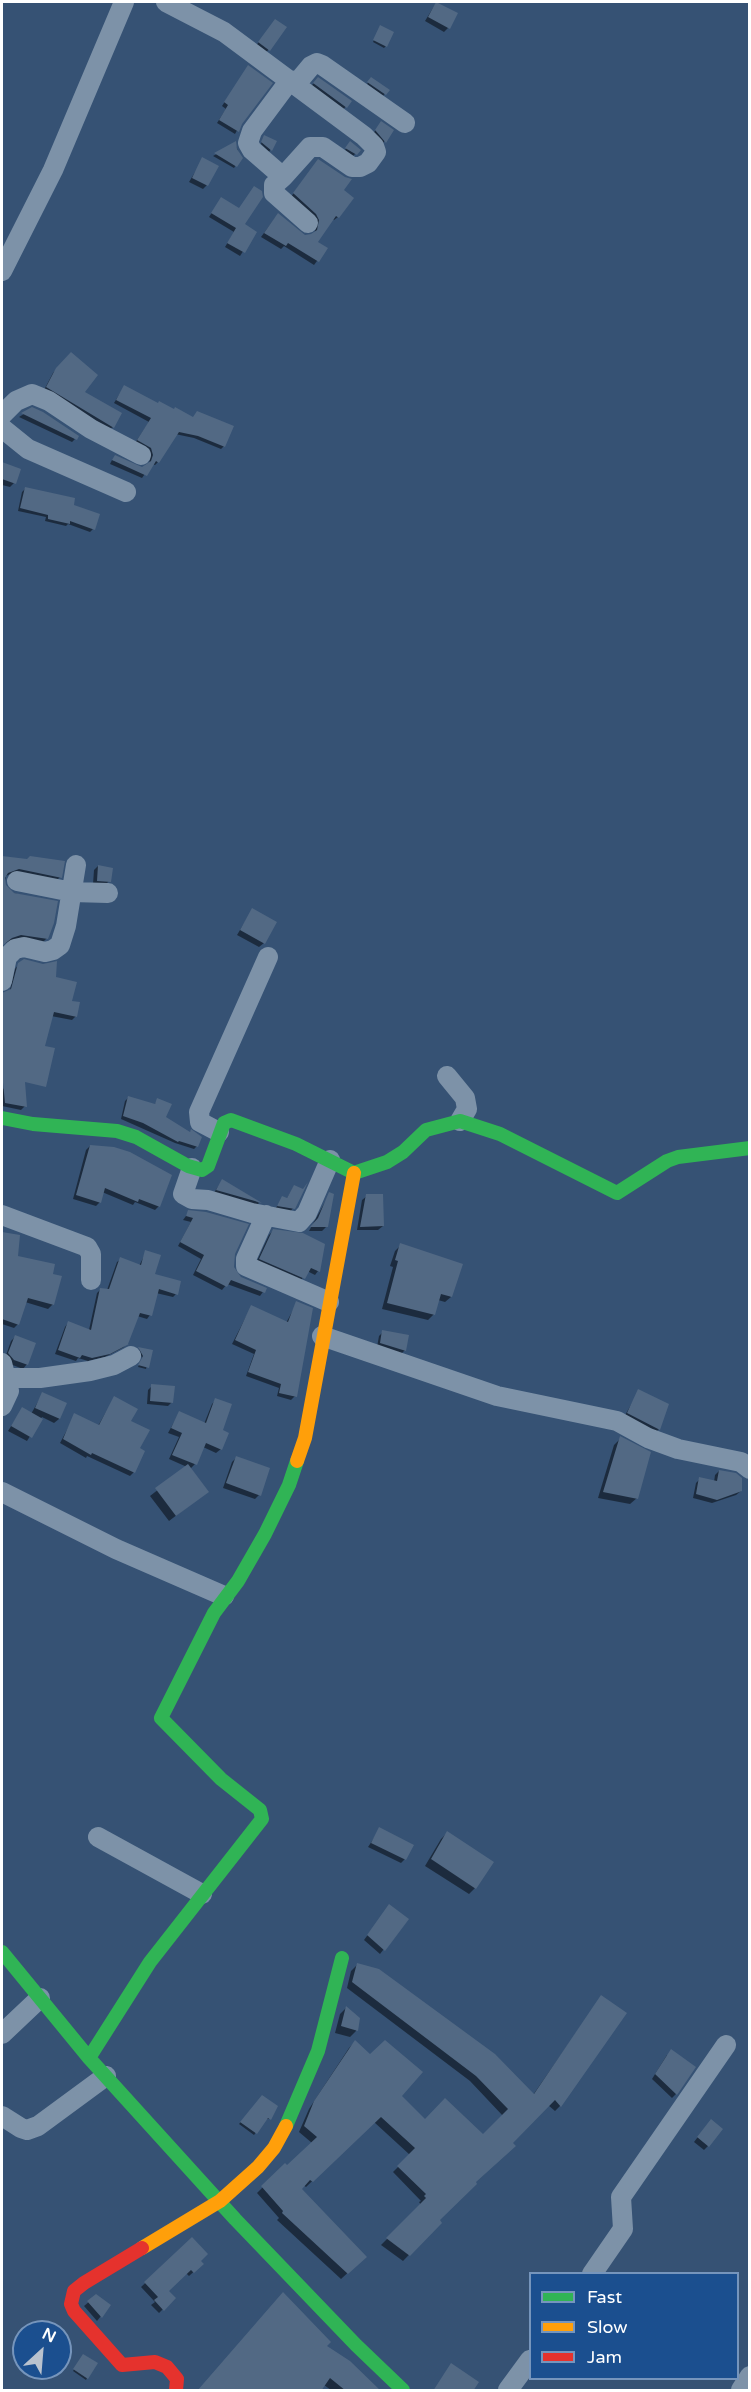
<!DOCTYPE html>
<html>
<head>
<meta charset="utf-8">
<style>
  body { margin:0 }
  #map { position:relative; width:751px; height:2392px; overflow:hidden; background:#365274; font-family:"Varela Round",sans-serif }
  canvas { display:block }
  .frame { position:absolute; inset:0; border:3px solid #fff; pointer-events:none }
  .legend { position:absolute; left:529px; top:2272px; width:210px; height:108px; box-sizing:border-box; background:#1b4f8f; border:2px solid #7695bc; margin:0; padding:8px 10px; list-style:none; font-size:18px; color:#fff }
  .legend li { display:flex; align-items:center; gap:12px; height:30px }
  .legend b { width:30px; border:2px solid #7695bc }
  .north { position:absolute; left:12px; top:2320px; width:60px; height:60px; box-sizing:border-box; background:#1b4f8f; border:2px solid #7695bc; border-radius:50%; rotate:26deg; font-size:16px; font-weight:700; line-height:24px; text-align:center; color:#fff }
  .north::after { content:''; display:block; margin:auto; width:21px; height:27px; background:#b9c2ce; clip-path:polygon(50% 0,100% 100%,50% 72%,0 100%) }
</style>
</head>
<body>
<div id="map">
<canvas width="751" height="2392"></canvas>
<div class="frame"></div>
<ul class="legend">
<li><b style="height:8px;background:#30b455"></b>Fast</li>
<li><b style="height:8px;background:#ff9f0a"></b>Slow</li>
<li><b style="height:8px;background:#e5322d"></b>Jam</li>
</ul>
<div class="north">N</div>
</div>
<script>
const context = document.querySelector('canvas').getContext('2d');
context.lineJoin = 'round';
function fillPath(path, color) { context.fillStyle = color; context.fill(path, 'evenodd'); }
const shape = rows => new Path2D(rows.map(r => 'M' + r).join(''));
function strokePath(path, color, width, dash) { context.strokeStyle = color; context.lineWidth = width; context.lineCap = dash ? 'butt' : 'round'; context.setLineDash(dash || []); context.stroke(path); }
const shadow = shape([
  [436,3,448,28,444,32,425,21],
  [275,21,285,28,265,54,255,47],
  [379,29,386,46,384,48,373,42],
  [246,70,241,123,235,134,217,123,226,109,222,106],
  [318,79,350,101,343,110,311,86],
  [371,79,388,90,383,96,367,84],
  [381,123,392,130,381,146,372,135],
  [263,138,275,142,269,152,261,144],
  [350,143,359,150,353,156,345,150],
  [235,144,241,158,234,168,213,156],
  [203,159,207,185,203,189,189,182],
  [315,165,342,191,338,217,334,220,332,219,315,242,326,249,314,265,284,246,281,249,261,237,275,218,305,236,314,234,317,224,290,198],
  [221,199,243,225,255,233,240,256,225,247,234,232,209,217],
  [71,354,83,392,113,427,110,429,44,390,53,373],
  [122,390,224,446,221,449,194,438,175,434,158,462,155,465,152,464,142,478,110,464,112,460,142,469,149,464,150,459,148,451,135,443,149,422,114,403],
  [32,409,75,439,72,442,19,417],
  [2,464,19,470,14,483,10,487,2,485],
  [25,489,72,506,93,529,90,532,68,524,66,526,45,521,46,517,18,511,22,492],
  [2,858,28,860,60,877,56,881,14,872,6,876,4,885,9,892,56,903,47,938,43,942,17,939,2,944],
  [98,866,109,881,105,885,93,884,94,870],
  [252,910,264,943,259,947,237,935],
  [19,964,54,978,70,1002,76,1016,72,1020,51,1016,43,1047,43,1080,2,1068,2,993,6,994,10,990,15,969],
  [4,1088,25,1106,21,1110,2,1106,2,1091],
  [128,1098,154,1105,158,1100,164,1118,189,1133,191,1131,197,1146,194,1149,175,1143,121,1119,125,1101],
  [90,1146,159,1206,155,1210,135,1202,133,1205,102,1192,100,1202,96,1206,73,1199,86,1150],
  [222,1181,259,1203,256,1206,213,1194],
  [294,1186,293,1208,290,1212,275,1209,283,1198,286,1200],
  [330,1193,327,1226,322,1231,309,1231],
  [367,1196,383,1226,378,1230,357,1230,362,1200],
  [189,1212,234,1254,233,1267,240,1278,265,1289,260,1296,227,1284,222,1290,193,1275,201,1259,178,1246,191,1222,183,1220],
  [273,1231,318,1271,315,1275,307,1271,300,1282,256,1263,269,1235],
  [2,1234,19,1236,16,1257,51,1275,53,1304,48,1309,25,1302,18,1324,14,1328,2,1324],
  [401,1245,451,1297,445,1302,438,1300,434,1314,428,1320,382,1309,393,1267,390,1266,395,1251],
  [146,1252,153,1275,176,1294,173,1297,156,1293,150,1315,147,1319,137,1316,124,1347,105,1357,88,1361,78,1358,76,1361,55,1354,65,1327,68,1323,89,1330,97,1293,100,1290,107,1290,117,1262,121,1259,139,1266],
  [297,1303,295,1396,291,1400,277,1396,279,1388,246,1376,254,1354,232,1344,251,1307,286,1323],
  [383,1332,405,1350,401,1354,377,1347,379,1336],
  [15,1337,27,1364,23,1369,10,1364,5,1358,11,1341],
  [139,1348,151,1351,146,1369,138,1367,142,1358],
  [152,1386,172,1402,168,1406,147,1404,148,1390],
  [639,1391,659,1429,655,1433,624,1417],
  [43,1393,65,1404,59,1419,54,1423,42,1417,27,1441,8,1431,22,1409,31,1414],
  [114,1398,129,1421,138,1449,134,1472,130,1476,87,1456,86,1458,60,1443,75,1415,98,1426],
  [216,1400,221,1431,221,1449,216,1453,203,1447,195,1464,190,1469,207,1492,169,1521,150,1496,187,1467,169,1459,179,1437,168,1433,179,1413,204,1424,212,1404],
  [621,1438,637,1498,630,1504,598,1498,614,1445],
  [236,1458,259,1495,255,1499,223,1488,232,1462],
  [719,1471,741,1491,736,1495,712,1503,693,1498,696,1483,700,1479,714,1482,715,1475],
  [380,1829,405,1859,401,1863,368,1847],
  [447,1833,475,1888,469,1894,425,1866,441,1839],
  [386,1910,407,1919,380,1954,364,1940],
  [357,1965,533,2095,601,1997,560,2106,555,2111,548,2105,438,2220,440,2223,403,2261,381,2245,421,2205,419,2202,421,2201,393,2172,410,2155,374,2122,306,2187,303,2185,300,2189,365,2257,341,2279,277,2220,279,2218,257,2193,285,2165,287,2167,312,2143,299,2132,309,2109,349,2048,355,2042,400,2096,425,2121,483,2136,503,2116,470,2081,347,1988,351,1971],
  [346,2008,358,2018,356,2031,350,2037,335,2033,340,2014],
  [667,2055,676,2094,672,2098,652,2079],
  [262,2097,269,2119,266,2119,254,2135,239,2124],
  [707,2125,708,2146,704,2150,694,2142],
  [192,2240,199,2261,198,2268,189,2276,186,2273,167,2291,174,2298,159,2313,151,2305,155,2302,141,2287],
  [96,2296,109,2306,97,2321,84,2306],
  [325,2346,379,2390,331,2390,324,2385],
  [82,2357,87,2378,86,2380,73,2371],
  [24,2360,24,2368,44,2368,36,2378,19,2368]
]);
const building = shape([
  [436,2,458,13,450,29,428,17],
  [275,19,287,27,270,51,258,42],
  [380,25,394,32,387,47,373,40],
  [248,65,273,83,242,124,239,132,219,120,228,105,224,102],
  [318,77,352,101,347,108,313,83],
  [371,77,390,90,386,95,367,82],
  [381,121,394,130,386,143,375,130],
  [264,135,277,141,272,151,261,142],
  [236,141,237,149,243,158,237,167,214,153],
  [350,141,361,150,357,155,345,148],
  [202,157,219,166,208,186,192,178],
  [318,159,345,177,352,179,344,190,354,198,339,218,336,216,318,242,328,248,319,262,288,243,286,246,264,233,278,213,305,235,311,234,317,230,319,220,316,214,293,193],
  [254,186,262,191,263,197,245,224,257,232,245,253,227,243,236,228,211,213,221,197,239,208],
  [71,352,98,375,85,392,122,413,114,428,46,387,56,368],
  [124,385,158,403,159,401,174,409,175,407,193,417,197,411,234,426,225,447,198,436,179,432,159,463,156,461,147,476,112,460,115,455,142,467,151,461,153,455,151,448,137,440,151,418,116,400],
  [32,407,43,412,79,436,77,440,21,413],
  [2,462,21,469,16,484,2,479],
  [25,487,75,498,74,505,100,514,95,530,70,521,70,524,48,519,48,515,20,508],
  [2,856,27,859,30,856,65,861,62,878,19,869,8,873,5,878,6,885,14,893,58,901,54,923,48,939,21,935,12,938,2,946],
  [98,865,113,868,111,882,97,881],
  [252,908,277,922,265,944,240,930],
  [24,959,43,964,57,961,56,977,77,982,72,1001,80,1002,77,1017,54,1012,45,1046,55,1048,46,1087,25,1082,27,1107,5,1103,2,1072,2,993,11,989,18,963],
  [128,1096,155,1104,157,1098,172,1104,166,1117,190,1132,191,1129,202,1137,198,1147,179,1141,178,1142,143,1123,123,1116],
  [90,1145,114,1147,130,1152,172,1175,160,1207,139,1199,138,1202,105,1188,101,1203,76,1195],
  [222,1179,262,1203,216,1190],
  [308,1182,295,1209,277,1206,282,1196,287,1198,294,1185,303,1189],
  [329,1192,334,1194,328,1227,310,1227,318,1218],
  [366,1194,383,1194,384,1226,360,1227],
  [188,1210,206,1212,249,1224,235,1254,234,1267,241,1277,267,1288,265,1293,231,1280,227,1287,196,1271,204,1255,180,1242,193,1218,186,1216],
  [273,1229,303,1233,325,1244,320,1272,311,1268,305,1279,259,1259],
  [2,1232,20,1235,18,1256,55,1264,53,1274,62,1276,54,1305,28,1298,19,1325,2,1319],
  [400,1243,463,1264,452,1297,441,1294,435,1315,387,1303,398,1261,395,1260],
  [145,1250,161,1255,155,1274,181,1281,178,1295,159,1289,152,1316,140,1313,128,1344,129,1344,110,1354,92,1358,82,1355,80,1358,58,1350,68,1321,91,1330,100,1288,109,1289,120,1257,141,1265],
  [296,1301,313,1308,297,1397,279,1393,281,1384,248,1372,256,1350,235,1340,251,1305,288,1322],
  [382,1330,409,1335,406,1351,380,1343],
  [15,1335,36,1343,28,1365,14,1360,8,1353],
  [138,1347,153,1350,149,1368,138,1365,143,1356],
  [151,1384,175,1386,173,1403,150,1401],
  [638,1389,669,1404,660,1430,627,1413],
  [42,1392,67,1403,60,1419,35,1408],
  [114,1396,138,1409,131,1421,150,1430,140,1448,145,1451,135,1473,92,1453,91,1455,63,1439,74,1413,99,1425],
  [215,1398,232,1404,223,1430,229,1433,222,1450,206,1443,197,1465,172,1455,182,1433,171,1428,179,1411,206,1423],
  [22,1407,43,1419,32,1438,11,1426],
  [620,1436,651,1452,638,1499,603,1492],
  [236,1456,270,1468,261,1496,226,1483],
  [188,1464,209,1492,176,1516,155,1488],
  [719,1470,736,1473,742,1478,742,1491,717,1500,696,1494,699,1477,717,1481],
  [379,1827,414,1845,406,1860,371,1843],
  [447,1831,494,1862,476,1889,431,1859],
  [389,1904,409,1919,385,1951,367,1935],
  [357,1963,379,1969,495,2054,534,2094,601,1995,627,2013,561,2107,555,2100,513,2143,516,2146,476,2182,477,2184,440,2220,442,2223,410,2256,386,2238,426,2198,424,2196,426,2194,397,2166,415,2148,381,2117,313,2182,310,2180,302,2189,367,2257,348,2274,282,2213,283,2211,261,2186,285,2163,287,2165,317,2137,304,2126,314,2101,355,2040,370,2054,385,2040,423,2072,402,2096,425,2119,445,2098,483,2134,508,2109,476,2076,352,1982],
  [346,2006,360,2018,358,2031,341,2026],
  [671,2049,696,2067,677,2095,655,2074],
  [262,2095,278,2106,271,2120,268,2118,257,2134,240,2122],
  [711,2119,723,2129,709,2147,697,2137],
  [192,2237,208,2254,201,2261,204,2264,194,2273,191,2270,169,2291,176,2298,164,2311,154,2300,158,2297,144,2282],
  [283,2292,331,2342,327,2346,350,2361,381,2391,346,2391,330,2378,321,2391,197,2391],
  [96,2294,111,2305,102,2318,87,2301],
  [83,2354,98,2363,88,2379,73,2369],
  [451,2363,479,2382,473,2391,433,2391]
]);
const street = shape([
  [166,2,224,32,364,136,374,146,376,152,368,163,360,167,352,167,323,147,310,147,283,177],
  [290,80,252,131,248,143,252,150,283,177,274,185,274,193,308,223],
  [296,84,311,66,317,63,322,65,405,123],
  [2,271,53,170,124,2],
  [2,415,16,401,32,394,49,401,91,429,141,455],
  [2,428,28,449,126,492],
  [17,881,72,892,108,893],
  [2,981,7,957,15,949,24,947,45,952,53,950,60,945,66,926,76,865],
  [447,1076,465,1098,467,1109,460,1121],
  [219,1132,200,1122,199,1112,268,957],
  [192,1168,183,1194,192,1199,208,1200,252,1213,299,1222,307,1213,330,1160],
  [2,1215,87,1247,91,1254,91,1280],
  [266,1215,246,1259,246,1266,329,1302],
  [322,1336,497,1396,617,1421,648,1438,678,1449,741,1462,750,1469],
  [2,1363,9,1391,2,1406],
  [7,1378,40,1378,90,1371,114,1365,131,1356],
  [2,1492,116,1549,224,1596],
  [98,1837,202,1894],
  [2,2034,40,1998],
  [2,2116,21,2128,27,2130,38,2126,106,2076],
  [592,2274,623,2229,621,2197,726,2045],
  [508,2390,530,2360],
  [741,2390,750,2376]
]);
const fast = shape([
  [2,1118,33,1124,117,1131,136,1137,188,1166,202,1170,208,1166,224,1123,231,1120,296,1144,354,1173,387,1162,403,1152,426,1130,460,1121,500,1134,617,1193,667,1161,678,1157,750,1148],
  [2,1952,89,2058,235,2219,356,2345,403,2390],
  [89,2058,150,1962,262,1819,260,1810,221,1779,161,1718,214,1613,238,1581,265,1534,289,1485,297,1461],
  [286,2126,318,2051,342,1958]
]);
const slow = shape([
  [297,1461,305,1438,354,1173],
  [142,2248,220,2201,258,2167,274,2148,286,2126]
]);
const jam = shape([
  [142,2248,84,2283,74,2291,71,2304,74,2311,122,2365,155,2362,167,2367,177,2379,176,2390]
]);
fillPath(shadow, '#0007');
fillPath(building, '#526984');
strokePath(street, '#7d92a8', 20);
strokePath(fast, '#30b455', 14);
strokePath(slow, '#ff9f0a', 14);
strokePath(jam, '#e5322d', 14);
</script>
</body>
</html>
